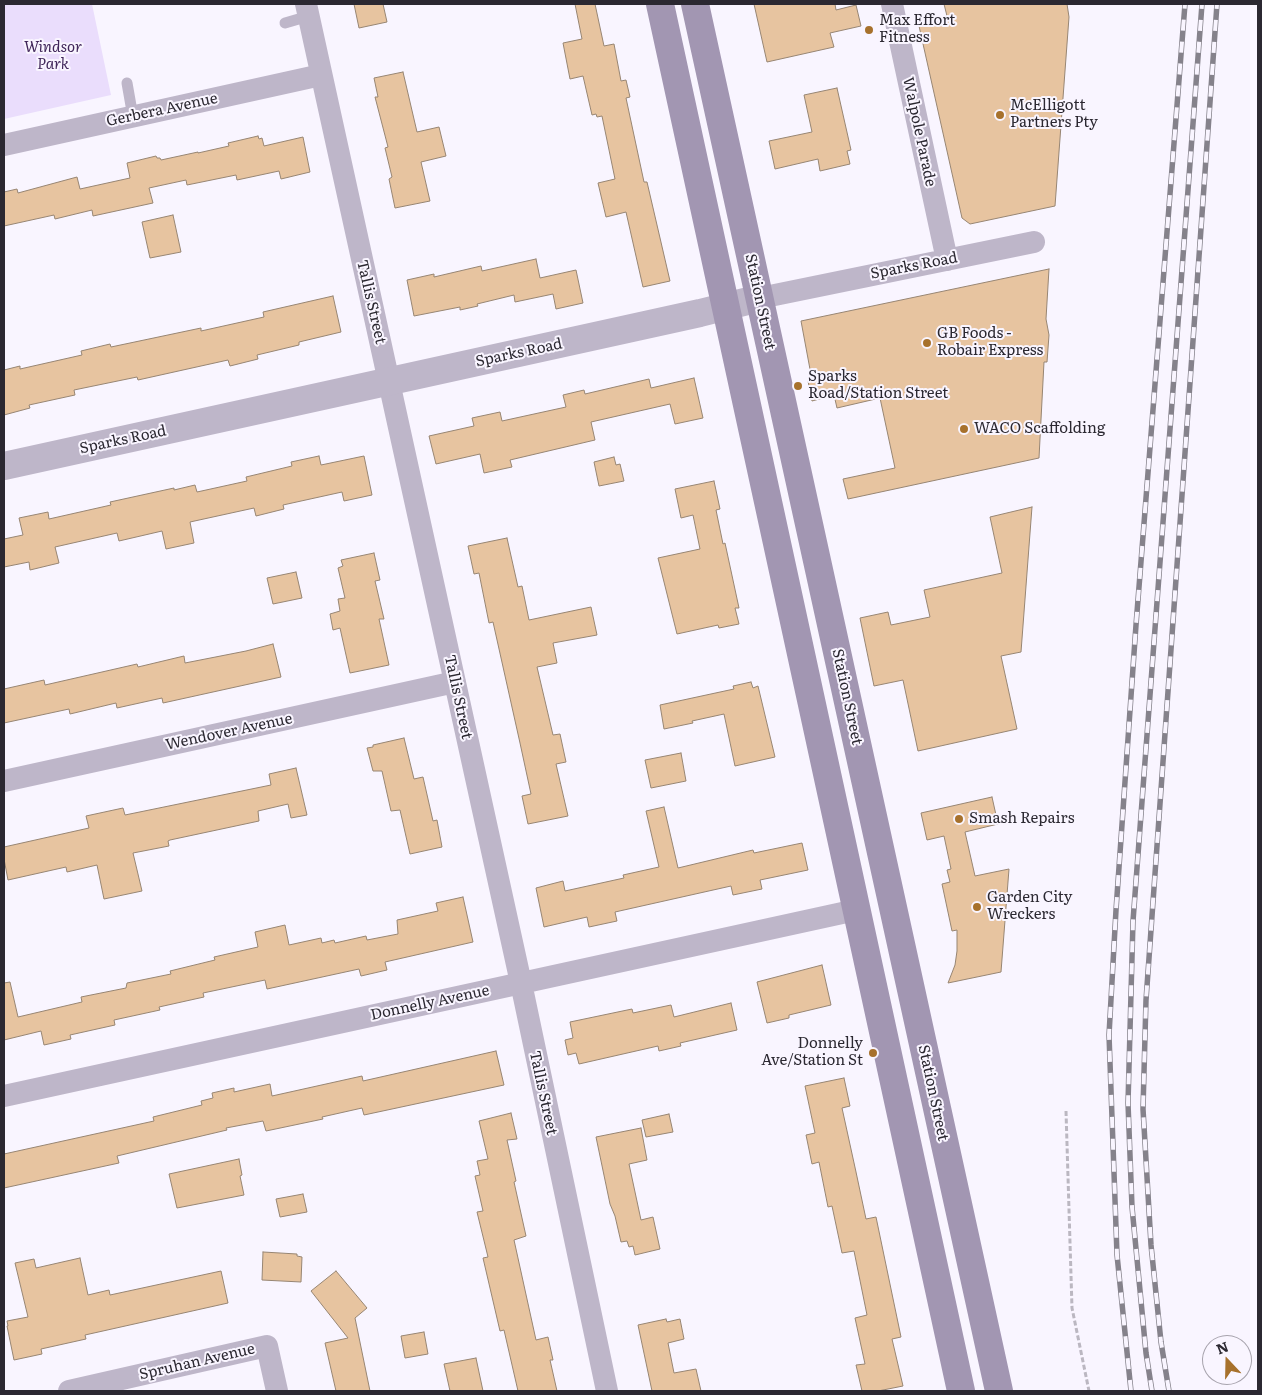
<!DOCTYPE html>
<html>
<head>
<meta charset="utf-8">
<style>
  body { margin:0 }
  #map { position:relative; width:1262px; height:1395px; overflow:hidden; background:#f9f5ff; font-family:Literata,serif }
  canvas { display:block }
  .frame { position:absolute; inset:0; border:5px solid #2b2831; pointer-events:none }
  .north { position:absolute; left:1202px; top:1335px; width:50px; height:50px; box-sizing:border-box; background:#f9f5ff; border:1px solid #a7a3ad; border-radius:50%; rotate:339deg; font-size:14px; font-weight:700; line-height:20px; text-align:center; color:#2b2831 }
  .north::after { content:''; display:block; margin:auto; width:18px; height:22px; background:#a7712c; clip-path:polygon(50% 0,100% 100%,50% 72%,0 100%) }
</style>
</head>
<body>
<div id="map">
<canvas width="1262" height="1395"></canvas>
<div class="frame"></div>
<div class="north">N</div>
</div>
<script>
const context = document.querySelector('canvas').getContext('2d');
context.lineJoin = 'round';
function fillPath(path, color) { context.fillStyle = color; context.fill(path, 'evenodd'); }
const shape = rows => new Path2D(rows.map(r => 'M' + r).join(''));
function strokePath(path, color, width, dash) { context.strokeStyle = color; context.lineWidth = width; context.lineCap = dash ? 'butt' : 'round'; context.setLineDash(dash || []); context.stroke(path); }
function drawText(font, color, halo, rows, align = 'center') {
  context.font = font + ' Literata,serif'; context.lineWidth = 4; context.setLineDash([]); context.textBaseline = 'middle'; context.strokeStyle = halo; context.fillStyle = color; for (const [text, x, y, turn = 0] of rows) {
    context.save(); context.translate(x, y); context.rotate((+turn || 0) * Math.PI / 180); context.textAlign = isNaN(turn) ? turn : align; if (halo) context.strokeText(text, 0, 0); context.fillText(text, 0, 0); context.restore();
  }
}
const green = shape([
  [4,4,92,4,111,95,4,119]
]);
const building = shape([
  [354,4,383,4,387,22,359,28,354,4],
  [575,4,595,4,604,46,614,44,621,81,626,80,630,97,626,98,644,182,647,182,670,281,643,287,626,212,606,217,598,183,615,179,602,116,597,117,596,114,592,115,583,76,570,79,563,43,582,39,575,4],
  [754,4,835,4,836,10,856,5,861,26,830,33,834,47,767,62,754,4],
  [944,4,1067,4,1069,17,1055,206,970,224,962,218,919,26,948,20,944,4],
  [403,72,417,132,439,127,446,156,421,162,430,201,395,208,389,179,392,177,385,148,388,147,375,97,378,97,374,78,403,72],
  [837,88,851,150,847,151,850,164,820,171,818,159,775,169,769,141,812,132,804,95,837,88],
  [258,136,259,139,262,138,264,146,303,137,310,172,281,179,279,171,237,180,236,175,187,185,186,180,149,188,153,203,93,216,92,210,55,219,54,215,4,226,4,192,17,189,18,193,77,177,80,189,130,178,127,163,156,156,157,158,160,158,161,160,198,152,198,153,229,146,228,143,258,136],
  [173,215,181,252,150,258,142,222,173,215],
  [536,259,540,278,576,270,583,303,556,309,553,294,515,302,514,295,477,304,478,306,460,310,460,307,414,316,407,280,434,274,434,277,481,266,482,271,536,259],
  [1049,269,1046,319,1049,335,1047,362,1044,362,1039,458,848,499,843,479,895,468,880,398,837,408,834,395,812,401,808,381,812,380,801,321,1049,269],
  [333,296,341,332,299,342,299,345,257,355,258,359,230,366,228,360,138,380,137,377,74,390,75,395,29,405,30,408,4,415,4,370,20,366,20,369,82,355,81,351,110,344,111,347,201,328,201,331,264,317,263,312,333,296],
  [694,378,703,418,675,424,670,404,591,422,595,440,510,460,512,467,484,473,480,454,436,464,429,436,474,426,472,418,500,412,502,421,566,407,563,395,584,390,585,394,649,379,651,388,694,378],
  [319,456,321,465,364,456,372,495,344,501,342,492,283,505,284,509,256,516,254,508,190,522,194,543,166,549,162,531,119,541,117,533,55,547,59,563,30,570,29,562,4,567,4,539,23,535,19,518,48,512,49,519,111,505,110,502,174,488,174,490,195,485,197,492,247,481,246,477,292,466,291,462,319,456],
  [614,457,616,465,620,464,624,481,599,486,594,462,614,457],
  [714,481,720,509,716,510,723,544,725,543,739,608,735,608,739,624,719,628,718,625,677,634,658,558,700,549,693,515,681,518,675,489,714,481],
  [1032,507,1021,652,1001,656,1017,729,918,751,903,680,874,686,860,618,888,612,891,625,930,617,924,590,1002,573,990,517,1032,507],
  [507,538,518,587,522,586,529,620,591,607,597,635,553,643,557,663,537,667,553,735,560,734,566,762,556,764,568,816,528,824,522,796,531,794,520,743,493,622,489,623,479,573,474,574,468,546,507,538],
  [374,553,380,580,375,581,384,619,379,619,389,665,350,673,340,628,333,630,330,614,340,611,338,599,345,598,338,568,343,566,341,560,374,553],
  [296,572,302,598,273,604,267,578,296,572],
  [273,644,281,677,163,703,162,698,117,708,116,703,70,714,69,709,4,723,4,689,44,680,45,685,137,664,138,667,184,656,185,663,246,651,273,644],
  [751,682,753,688,758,686,775,757,735,766,724,714,692,721,693,723,664,729,660,705,734,689,733,686,751,682],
  [404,738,414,779,423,777,433,821,437,820,442,847,410,854,400,810,391,811,382,771,373,771,367,748,373,747,373,745,404,738],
  [681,753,686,781,651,788,645,760,681,753],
  [296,768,307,815,291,818,288,804,258,811,259,821,170,840,168,841,169,846,133,853,142,891,104,899,97,865,67,872,66,867,8,880,4,859,4,847,89,828,86,816,123,808,125,815,271,785,269,774,296,768],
  [992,797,998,824,965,832,975,876,1009,869,1001,972,948,983,955,965,957,951,957,930,952,931,942,884,950,882,947,870,951,869,944,836,927,840,921,813,992,797],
  [664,807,678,868,753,850,754,853,802,843,808,870,760,880,762,889,733,895,731,886,615,912,617,921,589,927,587,917,544,927,536,888,563,881,565,891,624,878,623,875,659,867,646,811,664,807],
  [463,897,473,942,385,962,387,970,361,976,359,969,267,989,265,980,203,993,204,997,159,1007,160,1010,114,1020,115,1025,70,1035,71,1039,44,1045,41,1031,4,1040,4,983,10,982,18,1017,82,1002,81,997,126,988,127,983,171,974,170,971,215,960,214,957,258,947,255,932,285,925,289,945,321,938,322,943,334,940,335,943,366,936,367,940,398,934,397,920,438,911,436,903,463,897],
  [822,965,831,1005,789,1015,789,1018,767,1023,757,982,822,965],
  [731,1003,737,1030,680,1043,681,1046,659,1051,658,1046,579,1064,576,1053,568,1055,565,1040,573,1038,570,1022,632,1009,633,1013,671,1005,674,1017,731,1003],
  [496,1051,504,1085,364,1115,362,1108,322,1117,323,1119,266,1131,263,1121,226,1128,227,1130,117,1156,119,1163,4,1188,4,1154,154,1121,153,1117,202,1105,201,1101,213,1098,212,1093,234,1088,234,1092,270,1084,272,1096,362,1076,363,1081,496,1051],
  [844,1078,850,1106,842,1108,856,1172,866,1219,876,1217,901,1337,892,1339,903,1386,878,1391,862,1391,856,1365,865,1364,855,1318,867,1315,854,1251,842,1253,832,1206,828,1207,819,1162,812,1164,806,1135,815,1133,805,1086,844,1078],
  [511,1113,517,1139,507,1140,516,1181,514,1182,526,1236,514,1240,536,1340,548,1337,553,1360,550,1360,557,1391,518,1391,504,1330,500,1331,483,1258,488,1257,477,1212,483,1211,475,1176,480,1175,477,1161,488,1159,479,1121,511,1113],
  [669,1114,673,1132,646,1137,642,1120,669,1114],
  [641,1128,647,1160,629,1164,641,1220,653,1217,660,1249,635,1255,633,1246,629,1247,627,1241,621,1242,615,1216,610,1204,596,1137,641,1128],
  [239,1159,242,1175,240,1176,244,1195,177,1208,169,1174,239,1159],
  [303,1194,307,1212,280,1217,276,1199,303,1194],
  [263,1252,297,1254,297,1256,302,1257,301,1282,262,1280,263,1252],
  [80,1258,88,1295,109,1290,110,1295,221,1271,228,1303,85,1335,86,1339,41,1349,42,1354,14,1360,7,1326,8,1326,7,1321,28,1317,15,1263,34,1259,36,1268,80,1258],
  [336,1271,367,1308,355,1318,370,1391,336,1391,325,1343,348,1338,311,1291,336,1271],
  [666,1319,667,1322,680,1319,684,1339,668,1343,674,1373,696,1369,701,1391,652,1391,638,1325,666,1319],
  [424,1332,428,1354,405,1358,401,1336,424,1332],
  [476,1358,483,1391,450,1391,444,1364,476,1358]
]);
const path = shape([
  [1066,1111,1072,1308,1089,1391]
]);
const service = shape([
  [285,23,309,16],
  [127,83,133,117]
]);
const minor = shape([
  [306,4,521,983,607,1391],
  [892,4,947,260],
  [4,145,321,75],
  [760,298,1034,242],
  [4,781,455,682],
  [4,1096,856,910],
  [69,1391,267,1346,277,1391]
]);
const tertiary = shape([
  [4,466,700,313,760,298]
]);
const secondary = shape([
  [660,4,961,1391],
  [695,4,999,1391]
]);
const rail = shape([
  [1131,1391,1117,1255,1109,1035,1116,910,1136,625,1185,4],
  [1152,1391,1146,1353,1132,1207,1128,1103,1133,921,1202,4],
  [1169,1391,1161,1342,1151,1245,1143,1109,1146,1000,1217,4]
]);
const markers = [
  [869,30,5,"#a7712c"],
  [1000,115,5,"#a7712c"],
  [927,343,5,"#a7712c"],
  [798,386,5,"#a7712c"],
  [964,429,5,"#a7712c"],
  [959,819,5,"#a7712c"],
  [977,907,5,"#a7712c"],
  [873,1053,5,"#a7712c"]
];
const poiNames = [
  ["Max Effort",879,21],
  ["Fitness",879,38],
  ["McElligott",1010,106],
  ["Partners Pty",1010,123],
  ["GB Foods -",937,334],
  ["Robair Express",937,351],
  ["Sparks",808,377],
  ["Road/Station Street",808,394],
  ["WACO Scaffolding",974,429],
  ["Smash Repairs",969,819],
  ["Garden City",987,898],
  ["Wreckers",987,915],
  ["Donnelly",863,1044,"right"],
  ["Ave/Station St",863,1061,"right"]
];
const parkNames = [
  ["Windsor",53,48],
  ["Park",53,65]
];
const streetNames = [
  ["Gerbera Avenue",162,110,-12],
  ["Walpole Parade",919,132,78],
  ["Sparks Road",914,266,-11],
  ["Tallis Street",371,302,77],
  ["Station Street",760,302,78],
  ["Sparks Road",519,353,-12],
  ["Sparks Road",123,440,-12],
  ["Tallis Street",458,697,78],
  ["Station Street",847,697,78],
  ["Wendover Avenue",229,732,-12],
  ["Donnelly Avenue",430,1003,-12],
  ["Tallis Street",543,1093,78],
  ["Station Street",933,1093,78],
  ["Spruhan Avenue",197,1362,-13]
];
fillPath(green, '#eaddfc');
fillPath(building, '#e7c4a0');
strokePath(building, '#978573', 1);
strokePath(path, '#bbb7c1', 3, [5, 2.5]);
strokePath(service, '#beb6c9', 11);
strokePath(minor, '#beb6c9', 22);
strokePath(tertiary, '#beb6c9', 28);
strokePath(secondary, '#a296b2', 28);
strokePath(rail, '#85828b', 5.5);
strokePath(rail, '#f9f5ff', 4, [11]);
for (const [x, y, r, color] of markers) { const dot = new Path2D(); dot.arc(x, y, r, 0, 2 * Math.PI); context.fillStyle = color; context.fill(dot); strokePath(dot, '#f9f5ff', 2); }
drawText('15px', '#2b2831', '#f9f5ff', poiNames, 'left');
drawText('italic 15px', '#40265a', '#f9f5ff', parkNames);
drawText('15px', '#2b2831', '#f9f5ff', streetNames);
</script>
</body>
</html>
